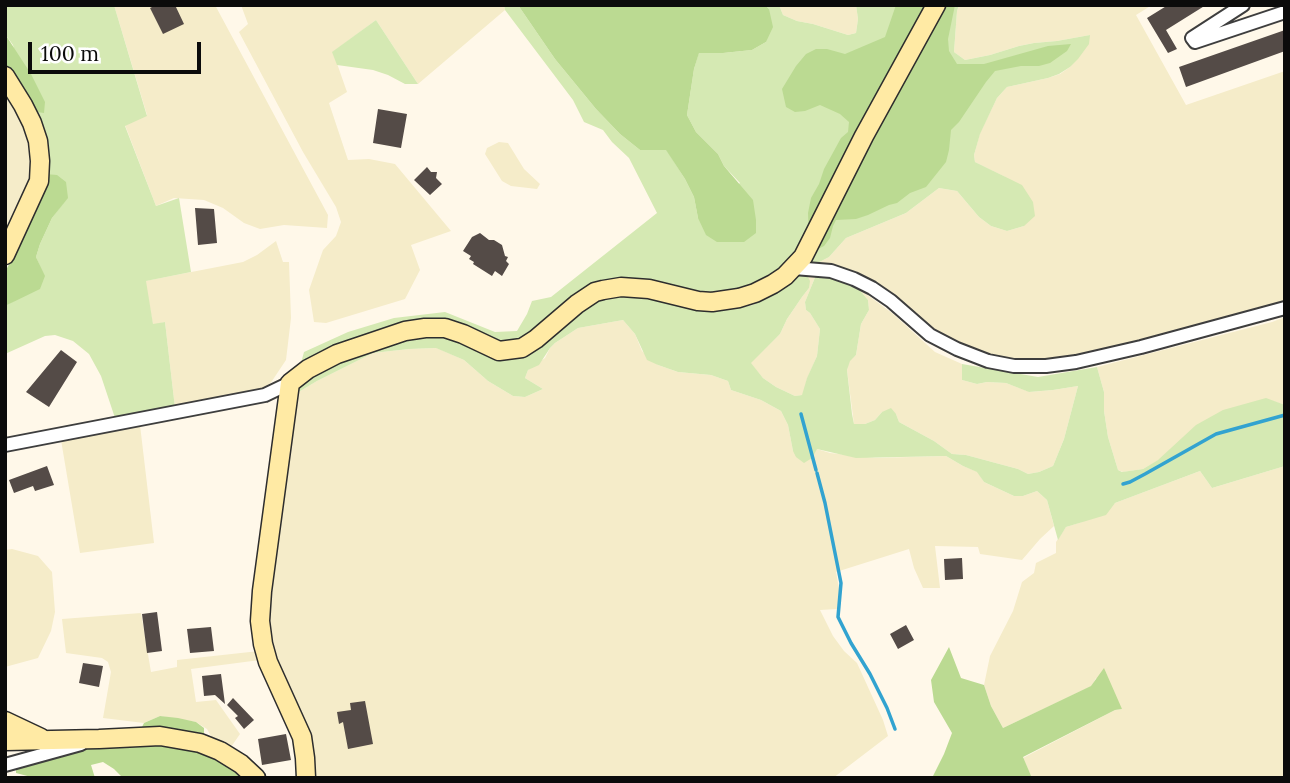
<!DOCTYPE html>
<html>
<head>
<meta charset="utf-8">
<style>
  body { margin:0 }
  #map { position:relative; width:1290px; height:783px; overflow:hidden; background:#fff8e9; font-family:Lora,serif }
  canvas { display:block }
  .frame { position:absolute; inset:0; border:7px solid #0b0b0b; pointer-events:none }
  .scale { position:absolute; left:28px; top:42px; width:173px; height:32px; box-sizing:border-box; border:4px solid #0b0b0b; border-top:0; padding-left:9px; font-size:21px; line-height:24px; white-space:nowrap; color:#0b0b0b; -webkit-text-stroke:5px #fff; paint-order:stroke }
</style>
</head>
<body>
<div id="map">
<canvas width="1290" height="783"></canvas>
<div class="frame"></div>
<div class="scale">100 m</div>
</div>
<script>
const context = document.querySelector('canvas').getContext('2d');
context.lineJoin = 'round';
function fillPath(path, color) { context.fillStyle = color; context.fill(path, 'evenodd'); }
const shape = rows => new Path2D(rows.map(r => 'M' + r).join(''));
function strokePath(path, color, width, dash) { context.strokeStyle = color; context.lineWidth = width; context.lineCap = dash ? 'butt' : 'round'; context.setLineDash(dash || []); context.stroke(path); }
const farmland = shape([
  [114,5,215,5,328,215,327,228,284,225,260,229,244,223,223,208,204,200,174,198,156,206,125,125,147,115],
  [241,5,504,5,505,10,418,84,376,20,333,52,347,92,329,103,348,160,369,159,395,164,451,231,411,245,420,270,405,299,326,323,314,322,309,290,323,250,336,236,341,222,336,207,303,152,239,32,248,24],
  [779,5,856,5,858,19,856,33,848,35,813,24,797,21,783,15],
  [959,5,1152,5,1136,15,1186,105,1285,71,1285,304,1079,358,1013,363,987,357,933,332,889,295,812,266,829,257,846,238,906,213,939,188,957,191,979,217,991,226,1007,231,1024,226,1005,177,975,162,974,155,980,133,997,98,1007,87,1048,78,1060,74,1070,67,1090,35,1057,41,1034,43,1019,46,990,55,965,60,954,52,957,11],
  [5,89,16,107,30,141,33,161,27,193,5,239],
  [499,142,508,143,524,169,540,184,537,189,511,186,502,181,485,154,487,148],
  [276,241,283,262,289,262,291,318,286,360,272,381,264,390,175,408,165,322,153,325,145,281,243,262,257,255],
  [807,275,816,275,805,302,806,310,810,313,820,329,817,356,807,379,803,395,795,396,776,387,763,378,750,363,780,334,787,319,802,297,809,288],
  [858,288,892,313,935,352,962,364,962,380,977,384,987,382,1006,383,1030,392,1053,390,1078,386,1064,439,1053,466,1039,472,1028,474,1018,469,966,455,952,454,934,441,899,422,896,414,882,412,875,420,865,424,854,424,847,370,849,361,856,355,861,324,869,310,868,300],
  [1285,317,1285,405,1266,399,1143,469,1123,472,1118,470,1108,437,1104,411,1104,392,1097,367,1272,322],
  [623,320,635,334,642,351,658,365,678,372,711,375,728,381,731,390,761,400,781,411,788,425,793,451,817,449,830,453,875,458,946,456,963,466,978,472,984,482,1014,496,1023,496,1037,491,1047,500,1054,526,1040,539,1022,560,980,554,978,547,935,546,940,588,923,588,914,568,909,549,836,572,840,594,837,609,820,610,833,636,844,651,857,663,883,720,888,736,833,778,313,778,278,675,268,634,267,598,292,396,317,381,373,353,409,349,437,348,464,360,488,381,513,396,525,397,543,389,525,378,528,370,545,358,550,348,555,343,578,328],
  [140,425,154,543,80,553,61,440],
  [1285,466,1285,778,1032,778,1023,758,1115,710,1122,709,1096,678,1092,686,1003,728,991,706,984,685,990,656,1013,611,1022,582,1034,573,1036,563,1056,553,1056,542,1066,527,1082,522,1115,503,1200,471,1212,488],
  [12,549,38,556,52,572,55,612,51,631,38,658,5,667,5,550],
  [141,613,151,672,177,667,177,660,259,651,260,660,191,669,196,702,216,700,240,734,231,747,212,738,207,729,196,722,160,716,144,723,103,718,111,672,108,662,102,658,66,653,62,619]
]);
const green = shape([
  [5,5,114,5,147,116,125,126,156,206,179,198,191,272,146,281,153,324,165,322,175,408,115,418,101,376,89,354,73,341,55,335,45,336,5,354,5,306,21,297,44,276,36,257,40,244,52,218,67,198,45,174,13,45,5,34],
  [504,5,518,5,555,59,596,109,620,134,640,150,666,149,685,179,694,197,698,218,740,183,724,166,718,154,696,132,687,115,694,69,699,52,723,53,752,50,766,42,769,9,765,5,779,5,783,15,797,21,813,24,848,35,856,33,858,19,856,5,959,5,957,11,954,52,965,60,990,55,1019,46,1034,43,1057,41,1090,35,1089,44,1078,59,1070,67,1059,74,1048,78,1007,87,997,98,980,134,974,155,975,162,1022,185,1033,202,1035,216,1024,226,1007,231,991,226,979,217,957,191,939,188,906,213,846,238,829,257,812,266,756,287,706,296,626,282,511,347,468,333,408,336,434,336,453,340,472,348,526,355,542,345,595,302,614,296,628,295,641,296,701,309,735,309,753,305,801,275,807,275,810,281,809,288,802,297,787,319,780,334,751,363,763,378,776,387,795,396,802,395,807,378,817,356,820,329,810,313,806,310,805,302,816,275,828,276,858,288,868,300,869,310,861,324,856,355,850,361,847,370,852,414,854,424,865,424,875,420,882,412,891,408,896,414,899,422,934,441,952,454,966,455,1018,469,1028,474,1039,472,1053,466,1064,439,1078,386,1053,390,1029,392,1006,383,987,382,977,384,962,380,962,364,1038,377,1097,367,1104,392,1104,411,1108,437,1118,470,1122,472,1143,469,1158,460,1196,425,1223,410,1266,398,1285,405,1285,466,1212,488,1200,471,1115,503,1106,515,1066,527,1058,540,1047,500,1037,491,1023,496,1014,496,984,482,977,472,963,466,946,456,856,458,817,449,812,458,804,463,796,457,793,451,788,425,781,411,761,400,731,390,728,381,711,375,678,372,658,365,647,360,635,334,623,320,578,328,555,343,550,348,539,365,528,370,525,378,543,389,525,397,513,396,488,381,464,360,436,348,409,349,373,353,317,381,292,396,304,352,348,332,394,318,445,312,495,332,517,331,527,314,532,301,551,297,657,213,629,158,612,142,603,130,584,122,573,100,505,10],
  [376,20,418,84,405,84,388,75,373,70,337,65,332,52]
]);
const forest = shape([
  [518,5,765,5,769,9,773,27,766,42,752,50,723,53,699,53,694,69,687,115,696,132,718,154,724,166,753,200,756,220,756,233,744,242,717,242,706,235,698,218,694,197,685,179,666,150,640,150,620,134,596,109,555,59],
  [896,5,955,5,948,39,949,51,957,64,984,64,1048,46,1071,44,1067,51,1050,63,1039,66,1021,66,995,71,986,82,959,122,951,130,949,150,946,162,926,187,910,193,897,203,889,205,868,215,856,219,836,220,833,226,830,238,824,246,818,249,812,248,809,237,808,213,811,198,819,184,824,169,841,138,848,132,849,122,840,114,820,105,805,111,795,112,786,107,782,89,796,66,806,54,816,49,827,49,845,54,885,37],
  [5,34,31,74,45,102,44,113,31,111,5,89],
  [45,174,57,175,66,182,68,198,52,218,40,244,36,257,45,276,40,289,5,306,5,272,30,224,39,201],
  [949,647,961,678,984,685,991,706,1003,728,1091,686,1104,668,1122,709,1115,710,1023,757,1032,778,932,778,944,754,952,733,934,702,931,680],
  [160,716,178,718,196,722,204,728,204,740,226,762,246,778,123,778,114,769,103,762,91,765,95,778,35,778,16,773,16,768,140,731,144,723]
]);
const stream = shape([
  [801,414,816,470],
  [817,473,825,503,841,583,838,617,851,643,870,674,887,708,895,729],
  [1123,484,1130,482,1145,474,1216,434,1285,415]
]);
const building = shape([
  [156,5,175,5,184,24,163,34,150,8],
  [1168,5,1206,5,1166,30,1177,49,1168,53,1147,18],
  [1285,30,1285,51,1186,87,1179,67],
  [378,109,407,114,401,148,373,143],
  [427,167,431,172,437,172,436,178,442,184,430,195,414,180],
  [195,208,214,209,217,243,198,245],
  [480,233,489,240,494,240,502,245,505,256,508,257,506,261,509,264,502,276,495,271,492,276,473,264,474,262,469,259,471,256,463,251,472,237],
  [61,350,77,362,49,407,26,392],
  [47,466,54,485,35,491,33,486,14,493,9,480],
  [962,558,963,579,945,580,944,559],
  [157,612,162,651,147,653,142,614],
  [906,625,914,640,898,649,890,634],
  [211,627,214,651,190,653,187,629],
  [83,663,103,666,99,687,79,683],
  [221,674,225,704,215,695,204,696,202,676],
  [233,698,254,720,244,729,235,718,238,716,227,705],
  [365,701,373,744,348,749,343,722,339,724,337,712,351,710,350,703],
  [286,734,291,760,262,765,258,739]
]);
const street = shape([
  [1243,5,1192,38,1195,42,1285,12],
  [794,268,831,271,854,279,872,288,891,301,930,335,957,349,988,361,1014,366,1046,366,1076,362,1141,347,1285,308],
  [5,445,265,395,290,383],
  [5,765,81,744]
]);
const secondary = shape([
  [5,76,23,105,32,123,38,141,40,161,39,181,5,255],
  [5,721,41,738],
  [5,741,99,739,160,736,200,743,220,751,241,764,256,778],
  [306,778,305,758,302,737,268,662,263,644,260,621,262,591,290,383,308,369,337,354,405,331,425,328,445,328,463,334,499,351,522,348,536,339,577,304,595,292,603,290,621,287,649,289,698,301,712,302,739,298,755,293,773,284,785,276,803,257,864,136,936,5]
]);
fillPath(farmland, '#f5ecc9');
fillPath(green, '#d5e9b3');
fillPath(forest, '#bbda92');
strokePath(stream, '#32a3d0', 3.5);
fillPath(building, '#544b47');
strokePath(street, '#3e3e3e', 16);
strokePath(secondary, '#2d2d2d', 21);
strokePath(street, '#fff', 12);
strokePath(secondary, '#ffeaa4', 18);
</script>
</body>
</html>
